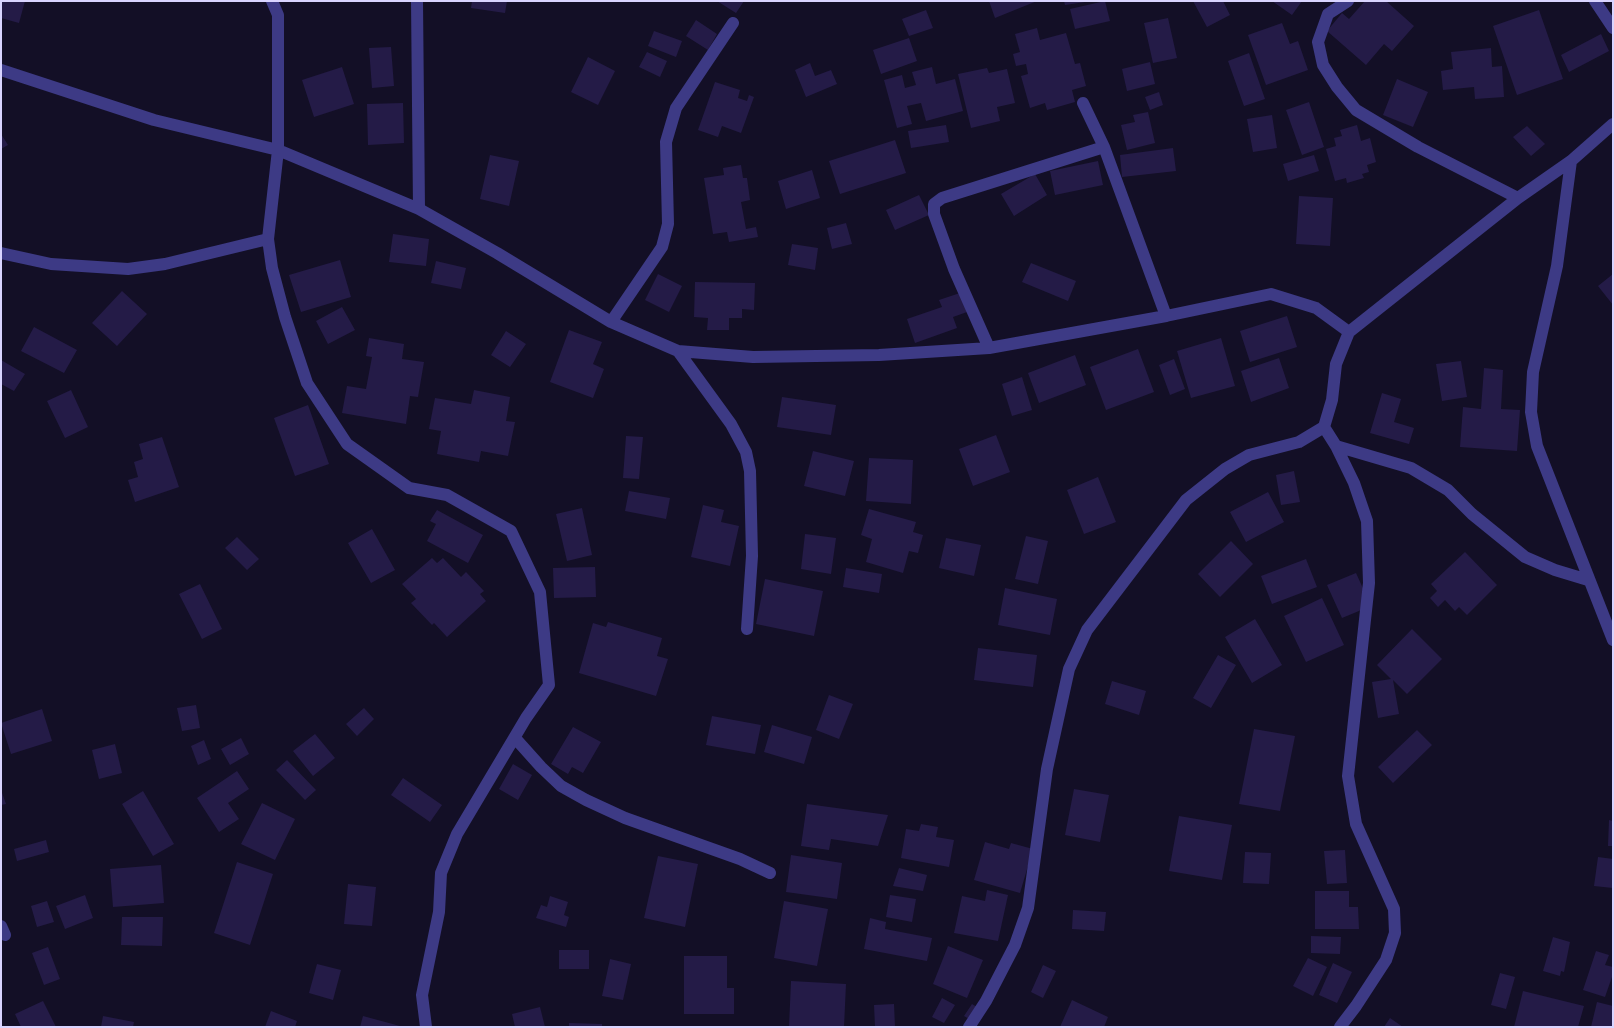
<!DOCTYPE html>
<html>
<head>
<meta charset="utf-8">
<style>
  body { margin:0 }
  #map { position:relative; width:1614px; height:1028px; overflow:hidden; background:#130f26; font-family:"Fira Sans Condensed",sans-serif }
  canvas { display:block }
  .frame { position:absolute; inset:0; border:2px solid #d9d4ff; pointer-events:none }
</style>
</head>
<body>
<div id="map">
<canvas width="1614" height="1028"></canvas>
<div class="frame"></div>
</div>
<script>
const context = document.querySelector('canvas').getContext('2d');
context.lineJoin = 'round';
function fillPath(path, color) { context.fillStyle = color; context.fill(path, 'evenodd'); }
const shape = rows => new Path2D(rows.map(r => 'M' + r).join(''));
function strokePath(path, color, width, dash) { context.strokeStyle = color; context.lineWidth = width; context.lineCap = dash ? 'butt' : 'round'; context.setLineDash(dash || []); context.stroke(path); }
const building = shape([
  [1,1,25,1,19,23,1,18],
  [472,1,507,1,505,13,471,8],
  [717,1,744,1,736,13],
  [989,1,1037,1,995,18],
  [1064,1,1085,1,1085,2,1065,5],
  [1105,1,1110,21,1075,29,1070,9],
  [1193,1,1223,1,1230,15,1207,27],
  [1272,1,1302,1,1292,15],
  [1365,1,1386,1,1414,26,1392,51,1384,44,1366,65,1327,31,1342,13,1349,19],
  [926,10,933,28,909,36,902,19],
  [1539,10,1563,79,1517,95,1493,26],
  [1168,18,1177,58,1153,63,1144,23],
  [696,20,717,34,708,50,686,36],
  [1282,23,1290,44,1298,41,1308,70,1266,85,1248,35],
  [1037,28,1040,40,1066,33,1075,64,1080,63,1086,86,1072,90,1075,102,1047,110,1045,103,1030,108,1021,76,1028,74,1026,64,1016,66,1013,54,1020,52,1015,34],
  [654,31,682,41,676,57,648,46],
  [1601,34,1609,51,1569,72,1561,55],
  [909,38,917,61,881,74,873,50],
  [391,47,394,86,372,88,369,48],
  [1491,48,1492,67,1502,66,1504,97,1475,99,1474,87,1443,90,1441,71,1453,69,1451,52],
  [647,52,667,61,660,77,639,67],
  [1249,53,1265,99,1244,106,1228,61],
  [588,57,615,71,598,105,571,92],
  [1150,62,1155,84,1127,91,1122,69],
  [810,63,815,76,831,70,837,84,806,97,795,70],
  [342,67,354,104,314,117,302,80],
  [932,67,936,84,955,79,963,111,926,121,921,103,907,106,912,124,897,128,884,80,902,75,905,88,916,85,912,72],
  [987,68,989,73,1007,69,1015,103,997,107,1000,121,971,128,958,74],
  [1397,79,1428,92,1413,127,1383,115],
  [715,82,740,90,738,98,747,101,749,95,754,97,741,133,722,126,718,137,698,130],
  [1159,92,1163,105,1150,110,1145,97],
  [1309,102,1324,147,1302,155,1286,110],
  [403,103,404,143,368,145,367,104],
  [1148,112,1155,143,1127,150,1121,125,1135,122,1133,115],
  [1272,115,1277,148,1253,152,1247,119],
  [946,125,949,142,911,148,908,131],
  [1357,125,1361,141,1370,138,1376,162,1367,165,1369,172,1362,174,1364,178,1347,183,1346,178,1335,181,1326,149,1336,146,1334,138,1342,136,1340,130],
  [1527,126,1545,144,1531,156,1513,137],
  [1,134,8,145,1,149],
  [895,140,906,173,840,194,829,161],
  [1173,148,1176,171,1122,177,1120,155],
  [490,155,519,161,509,206,480,199],
  [1314,155,1319,171,1288,181,1283,164],
  [1098,161,1103,185,1055,195,1050,171],
  [741,165,743,178,747,178,750,200,741,202,746,229,756,227,758,237,729,242,727,232,713,234,704,178,724,175,723,168],
  [812,170,820,198,786,209,778,181],
  [1035,174,1047,195,1014,216,1001,194],
  [919,195,929,215,895,230,886,210],
  [1299,196,1333,198,1330,246,1296,244],
  [846,223,852,244,832,249,827,228],
  [393,234,429,239,426,266,389,262],
  [792,244,818,248,815,270,788,265],
  [340,260,351,297,301,312,289,275],
  [436,261,466,268,461,289,431,283],
  [1031,263,1076,281,1068,301,1022,282],
  [658,274,682,286,669,312,645,300],
  [1613,274,1613,305,1598,286],
  [695,282,755,283,754,310,742,309,742,318,729,318,729,330,707,330,708,318,694,317],
  [122,291,147,314,117,346,92,323],
  [960,293,967,312,953,317,957,328,915,343,907,319,942,307,939,300],
  [342,307,355,330,328,344,316,321],
  [1287,316,1297,347,1250,362,1240,331],
  [34,327,77,350,64,373,21,351],
  [569,330,602,342,593,364,604,369,593,398,550,382],
  [506,331,526,344,510,367,491,355],
  [369,338,404,344,402,359,424,362,418,397,410,396,406,424,342,413,347,386,366,389,372,357,366,356],
  [1221,338,1235,386,1191,398,1177,351],
  [1138,349,1154,392,1106,410,1090,367],
  [1075,355,1086,385,1039,403,1028,373],
  [1279,358,1289,388,1251,402,1241,371],
  [1174,359,1185,389,1170,395,1159,365],
  [1,360,25,374,14,391,1,384],
  [1461,361,1467,397,1442,401,1436,364],
  [1484,368,1503,370,1501,409,1520,410,1517,451,1460,447,1463,407,1481,409],
  [1022,377,1032,410,1012,416,1002,384],
  [71,390,88,427,65,438,47,401],
  [474,390,510,397,506,421,515,422,508,456,481,451,479,462,437,454,441,431,429,429,435,398,471,404],
  [1382,393,1401,399,1394,422,1414,428,1409,444,1370,433],
  [782,397,836,405,831,435,777,427],
  [308,405,329,464,295,476,274,418],
  [996,435,1010,472,973,486,959,449],
  [626,436,643,437,639,479,623,478],
  [162,437,179,487,135,502,128,480,138,477,134,462,143,459,139,444],
  [813,451,854,461,845,496,804,486],
  [869,458,913,460,911,504,866,501],
  [1294,471,1300,502,1281,505,1276,475],
  [1098,477,1116,522,1084,534,1067,490],
  [629,491,670,498,666,519,625,511],
  [1268,492,1284,522,1246,542,1230,512],
  [703,505,724,510,721,522,739,526,730,566,691,557],
  [582,508,592,555,567,561,556,514],
  [869,509,916,522,913,532,923,535,918,553,909,551,903,573,866,562,872,539,861,535],
  [437,510,483,535,468,563,427,541,436,524,430,521],
  [372,529,395,570,371,583,348,543],
  [805,534,836,538,831,574,801,569],
  [1026,536,1048,541,1038,584,1015,579],
  [237,537,259,559,247,570,225,548],
  [946,538,981,545,974,576,939,568],
  [1231,541,1253,564,1220,597,1198,574],
  [1465,552,1497,585,1467,615,1459,607,1455,611,1445,600,1438,607,1430,598,1437,591,1431,584],
  [432,558,437,563,443,558,461,577,466,572,484,591,480,594,486,601,447,637,434,623,432,625,411,603,416,599,402,584],
  [1306,559,1317,587,1272,604,1261,576],
  [595,567,596,597,554,598,553,568],
  [846,568,882,574,879,593,843,587],
  [1356,573,1371,606,1342,618,1327,585],
  [765,579,823,591,814,636,756,624],
  [200,584,222,629,202,639,179,594],
  [1005,588,1057,599,1050,635,998,625],
  [1322,598,1344,645,1306,662,1284,616],
  [1255,619,1282,665,1252,683,1225,637],
  [608,622,662,638,657,656,668,659,656,696,579,673,593,623,606,627],
  [1412,629,1442,659,1407,694,1393,680,1399,714,1378,718,1372,682,1391,679,1377,665],
  [978,648,1037,655,1033,687,974,680],
  [1218,655,1236,665,1211,708,1193,698],
  [1112,681,1146,691,1139,715,1105,704],
  [829,695,853,704,839,739,816,730],
  [196,705,200,728,182,731,177,708],
  [364,708,374,719,357,736,346,724],
  [42,709,52,741,11,754,1,723],
  [712,716,761,725,755,754,706,745],
  [772,725,812,737,804,764,764,752],
  [573,727,601,742,583,773,572,767,568,774,551,764],
  [1254,729,1295,736,1280,811,1239,804],
  [1417,730,1432,745,1393,783,1378,767],
  [315,734,335,758,313,776,293,751],
  [241,738,249,754,230,765,221,749],
  [204,740,211,759,198,765,191,746],
  [115,744,122,773,99,779,92,750],
  [287,760,316,790,305,800,276,770],
  [513,764,532,775,518,800,499,789],
  [237,771,249,789,228,803,239,819,219,832,197,798],
  [403,778,442,805,430,822,391,795],
  [1074,789,1109,795,1100,842,1065,835],
  [1,790,6,804,1,805],
  [143,791,174,844,153,856,122,804],
  [262,803,295,819,275,860,241,844],
  [807,804,888,815,878,846,831,839,829,850,801,846],
  [1179,816,1232,825,1222,880,1169,871],
  [1609,820,1613,821,1613,846,1608,846],
  [921,824,938,827,936,837,954,840,949,867,901,858,906,829,919,831],
  [46,840,49,852,17,861,14,849],
  [985,842,1009,849,1011,843,1033,849,1020,893,974,880],
  [1345,850,1347,883,1327,884,1324,851],
  [1245,852,1271,853,1269,884,1243,883],
  [791,855,842,863,837,899,786,892],
  [658,856,698,864,685,927,644,918],
  [1598,857,1613,859,1613,888,1594,886],
  [237,862,273,874,250,945,214,933],
  [161,865,164,903,113,907,110,869],
  [899,868,927,875,923,891,893,886],
  [348,884,376,887,372,926,344,924],
  [987,890,1008,895,998,941,954,933,962,896,985,901],
  [1315,891,1349,891,1349,907,1358,907,1359,929,1315,929],
  [85,895,93,918,65,929,56,906],
  [890,895,916,899,912,922,886,917],
  [550,896,568,902,564,915,569,917,566,927,536,918,541,905,547,907],
  [47,901,54,922,37,927,31,906],
  [784,901,828,909,817,966,774,958],
  [1073,910,1106,912,1104,931,1072,929],
  [122,917,163,917,162,946,121,945],
  [870,918,886,922,885,929,932,938,927,961,864,949],
  [1311,936,1341,937,1340,954,1311,953],
  [1553,937,1570,942,1564,972,1561,971,1560,976,1543,971],
  [948,946,983,960,967,998,933,984],
  [48,947,60,979,44,985,32,953],
  [559,950,589,950,589,969,559,969],
  [1596,951,1609,955,1605,965,1613,967,1613,974,1605,997,1583,990],
  [684,956,727,956,727,988,734,988,734,1014,684,1014],
  [1308,958,1327,967,1313,996,1293,986],
  [610,959,631,964,623,1000,602,996],
  [1333,963,1352,972,1337,1003,1319,995],
  [317,964,341,970,333,1000,309,993],
  [1043,965,1056,971,1043,998,1031,992],
  [1500,973,1515,977,1506,1009,1491,1005],
  [791,981,846,984,844,1027,789,1027],
  [1523,991,1584,1006,1578,1027,1514,1027],
  [942,998,955,1005,944,1023,932,1017],
  [1072,1000,1108,1017,1104,1027,1060,1027],
  [43,1001,56,1027,21,1027,15,1014],
  [1597,1002,1613,1006,1613,1027,1591,1027],
  [894,1004,895,1027,875,1027,874,1005],
  [972,1004,982,1010,974,1022,964,1016],
  [540,1007,545,1027,515,1027,512,1014],
  [271,1011,297,1021,295,1027,265,1027],
  [103,1016,134,1022,133,1027,101,1027],
  [363,1016,400,1026,400,1027,360,1027],
  [1390,1018,1403,1027,1384,1027],
  [569,1023,602,1024,602,1027,569,1027]
]);
const minor = shape([
  [272,1,278,15,278,150,268,239,272,268,285,317,307,383,347,444,409,488,447,495,511,531,540,592,549,685,526,718,457,834,441,873,439,912,422,995,426,1027],
  [417,1,419,209],
  [1348,1,1328,14,1318,42,1323,65,1337,87,1356,110,1418,147,1518,198],
  [1595,1,1613,28],
  [1,70,154,120,278,150,419,209,497,253,611,322,678,351,753,357,879,355,989,348,1166,316,1271,294,1316,308,1349,332],
  [1083,103,1104,147,1166,316],
  [1571,161,1557,266,1533,372,1531,412,1537,446,1613,640],
  [1,253,51,264,128,269,165,264,268,239],
  [611,322,662,247,668,224,666,142,676,108,733,23],
  [989,348,954,269,934,214,934,204,942,198,1104,147],
  [678,351,731,424,746,452,750,471,752,556,747,629],
  [1324,427,1336,446,1354,483,1367,521,1369,583,1348,776,1356,824,1394,909,1395,933,1386,960,1356,1006,1340,1027],
  [1336,446,1411,468,1448,490,1472,514,1525,557,1555,570,1588,580],
  [515,738,541,767,561,786,586,800,625,818,740,859,770,873],
  [1,926,5,935],
  [969,1027,986,1001,1015,945,1028,908,1047,769,1069,669,1087,630,1186,500,1225,469,1249,455,1299,442,1324,427,1332,400,1336,364,1349,332,1518,198,1571,161,1613,124]
]);
fillPath(building, '#241b47');
strokePath(minor, '#3d3a85', 12);
</script>
</body>
</html>
